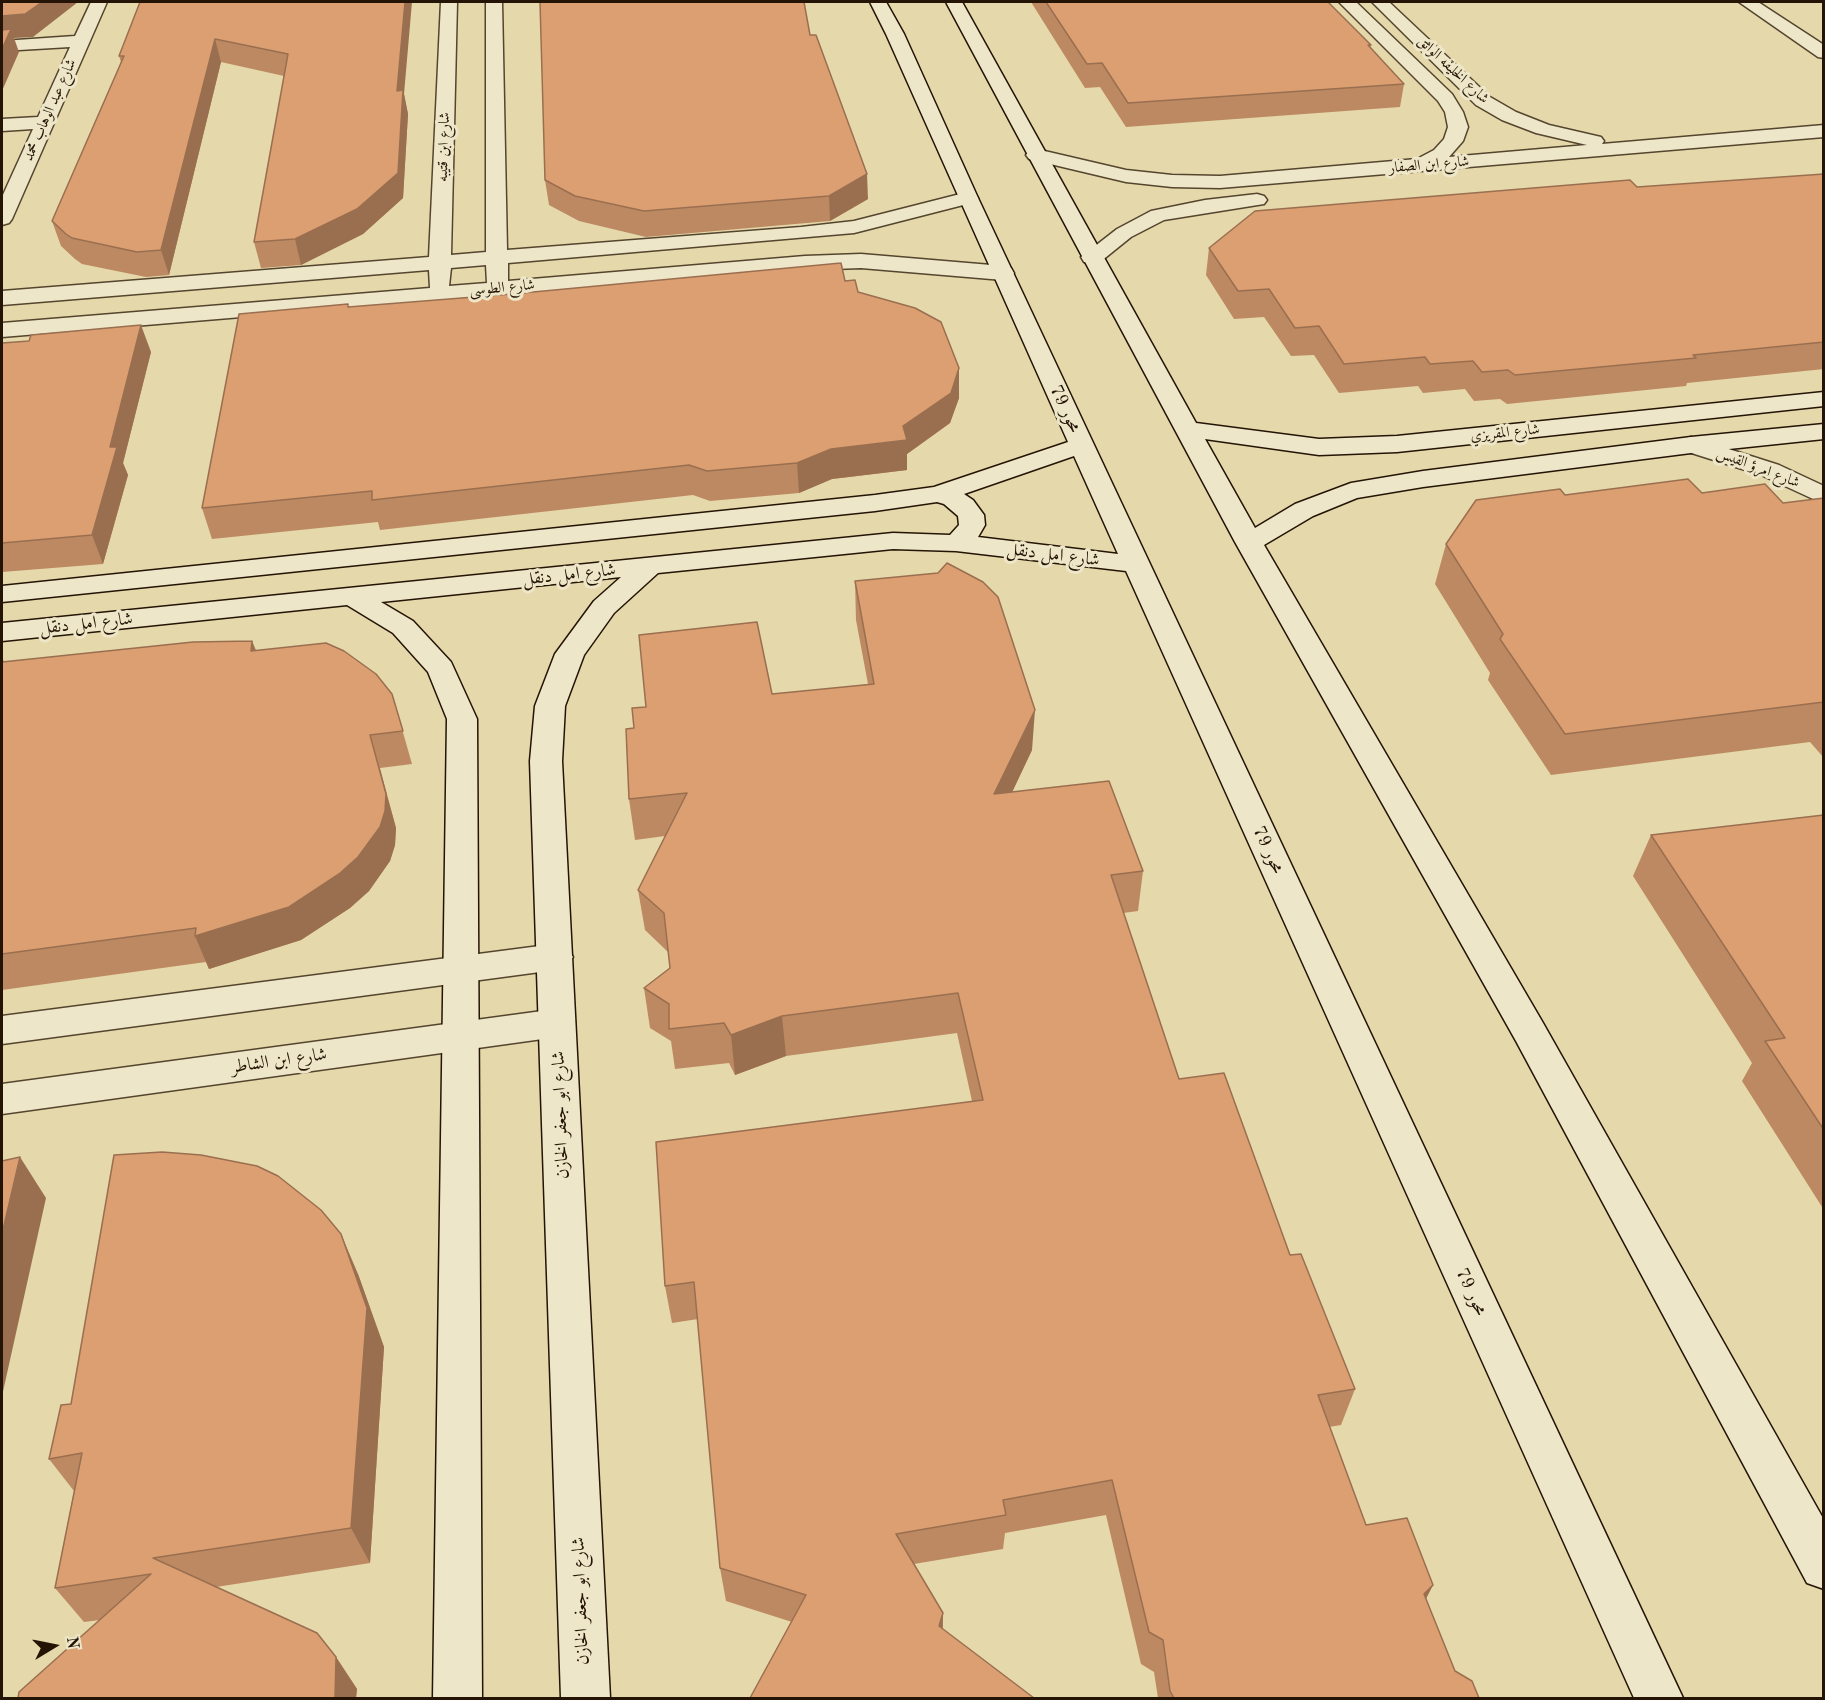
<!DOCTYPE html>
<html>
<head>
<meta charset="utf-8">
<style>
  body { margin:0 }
  #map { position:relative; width:1825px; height:1700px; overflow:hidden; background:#e5d8aa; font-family:"Old Standard TT",serif }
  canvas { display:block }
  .frame { position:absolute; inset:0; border:3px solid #231405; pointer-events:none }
  .north { position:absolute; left:24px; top:1616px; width:60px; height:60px; -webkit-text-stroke:4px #eee6c8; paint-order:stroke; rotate:80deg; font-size:16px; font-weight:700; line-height:24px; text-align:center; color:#231405 }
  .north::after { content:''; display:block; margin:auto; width:21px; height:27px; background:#231405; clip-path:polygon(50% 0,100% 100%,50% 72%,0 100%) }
</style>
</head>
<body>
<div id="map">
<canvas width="1825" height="1700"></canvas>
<div class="frame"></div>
<div class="north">N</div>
</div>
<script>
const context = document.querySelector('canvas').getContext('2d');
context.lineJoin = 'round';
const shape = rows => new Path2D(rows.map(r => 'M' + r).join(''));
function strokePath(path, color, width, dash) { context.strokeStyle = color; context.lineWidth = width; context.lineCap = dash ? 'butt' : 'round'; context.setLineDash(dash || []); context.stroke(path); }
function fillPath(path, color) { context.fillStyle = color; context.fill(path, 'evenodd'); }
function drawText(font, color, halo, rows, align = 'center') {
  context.font = font + ' "Old Standard TT",Amiri,serif'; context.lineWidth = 6; context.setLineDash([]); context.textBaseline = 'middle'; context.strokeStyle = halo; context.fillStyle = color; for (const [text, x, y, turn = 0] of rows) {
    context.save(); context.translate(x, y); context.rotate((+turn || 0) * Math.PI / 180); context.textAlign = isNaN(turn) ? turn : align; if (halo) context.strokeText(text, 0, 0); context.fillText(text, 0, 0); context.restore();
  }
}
const street = shape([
  [91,2,107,2,12,219,9,223,2,225,2,197,33,129,2,131,2,119,38,117,70,47,2,51,2,41,75,36,91,2],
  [441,2,457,2,451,255,486,252,486,2,502,2,507,250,801,227,854,221,968,192,975,194,978,198,975,202,854,233,508,263,508,281,805,256,861,254,1003,266,1011,268,1014,273,1011,278,1003,280,861,268,805,270,2,337,2,323,430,288,429,270,2,305,2,291,429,257,441,2],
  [486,265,487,283,449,286,451,268,486,265],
  [1339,2,1356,2,1452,94,1463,112,1468,127,1463,141,1449,157,1587,145,1536,133,1502,120,1476,105,1372,2,1389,2,1490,97,1516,112,1549,125,1601,137,1604,141,1602,144,1824,125,1824,137,1220,188,1172,187,1126,182,1029,159,1026,155,1029,151,1036,149,1126,170,1172,175,1220,176,1417,159,1434,150,1444,139,1448,127,1445,112,1438,101,1339,2],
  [1739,2,1758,2,1824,45,1824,58,1818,57,1739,2],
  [1257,194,1264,196,1267,200,1264,204,1164,220,1131,237,1100,262,1092,263,1084,262,1081,257,1117,229,1151,211,1205,200,1257,194],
  [1691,437,1779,465,1824,486,1824,504,1761,475,1682,450,1678,445,1682,440,1691,437],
  [555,944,567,948,573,957,567,966,555,970,2,1044,2,1016,555,944],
  [557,1009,570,1013,575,1023,570,1033,557,1037,2,1114,2,1084,557,1009]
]);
const secondary = shape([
  [870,2,886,2,904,34,978,198,1683,1698,1634,1698,1126,571,956,551,893,549,658,573,614,613,584,655,565,706,562,761,610,1698,561,1698,530,761,535,706,555,654,594,601,621,577,381,602,413,621,451,662,477,719,482,1698,433,1698,447,719,428,672,393,633,347,605,2,641,2,623,893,533,950,535,959,525,958,516,944,504,937,502,875,511,2,602,2,586,875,495,934,487,1068,442,886,34,870,2],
  [1074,456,1118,554,978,537,985,525,984,515,973,500,964,494,1074,456],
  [946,2,962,2,1196,423,1319,439,1397,436,1824,392,1824,406,1397,452,1319,455,1205,439,1255,528,1295,504,1351,483,1423,471,1691,437,1824,424,1824,439,1691,453,1423,487,1357,498,1313,516,1264,545,1543,1023,1824,1520,1824,1589,1807,1583,1516,1041,1235,542,946,2]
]);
const wall = shape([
  [140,2,404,94,408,114,403,198,363,234,301,265,261,268,254,242,284,76,221,62,169,275,146,277,82,264,75,259,61,246,52,221,121,62,119,56],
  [1031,2,1328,2,1371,45,1370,48,1404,84,1400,107,1126,127,1100,87,1085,88],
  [810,35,868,199,830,221,646,237,579,221,549,205,545,180],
  [1824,174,1824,369,1687,383,1686,386,1507,404,1500,399,1474,401,1465,389,1423,393,1418,386,1339,393,1314,355,1291,356,1264,317,1234,319,1206,275,1209,248,1637,187],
  [845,281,858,292,959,398,950,423,907,454,907,470,832,479,799,493,710,501,693,495,380,530,378,522,212,539,202,508,349,307],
  [2,343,151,352,123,463,128,475,103,564,2,572],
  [1702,493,1783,503,1824,498,1824,758,1810,742,1551,775,1488,680,1490,673,1435,584,1446,544,1565,495],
  [855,581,1032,750,1012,792,1143,871,1138,911,1123,913,1179,1079,1290,1255,1355,1389,1341,1425,1329,1427,1366,1525,1433,1585,1426,1599,1455,1671,1479,1698,1158,1698,1154,1672,1141,1664,1106,1515,1005,1533,1003,1549,914,1564,943,1613,943,1628,792,1622,726,1601,720,1568,698,1319,672,1323,665,1286,972,1101,957,1033,786,1056,735,1075,729,1063,675,1069,671,1041,650,1028,644,988,670,968,668,952,645,930,638,890,665,836,635,840,629,799,634,728,868,684,856,620],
  [252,641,256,650,392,694,412,764,380,768,396,828,395,845,390,861,369,891,350,908,301,940,209,969,206,962,2,990,2,656,4,662],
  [1824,815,1824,1210,1742,1081,1752,1063,1633,876,1651,835],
  [358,1274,384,1347,370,1563,216,1587,336,1657,357,1689,356,1698,18,1698,100,1620,84,1622,55,1588,74,1491,49,1459,71,1404]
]);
const shadedWall = shape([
  [42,2,78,2,33,37,14,38,19,52,2,91,2,16],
  [405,2,412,2,404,94,408,114,403,198,363,234,301,265,295,239,397,91],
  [215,39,221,62,169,275,161,250],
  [867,174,868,199,830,221,829,196],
  [141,325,151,352,123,463,128,475,103,564,92,535,110,447],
  [959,368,959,398,950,423,907,454,907,470,832,479,799,493,797,463,831,449,903,426],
  [252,641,264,674,251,651],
  [1035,710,1032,750,992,835,994,794],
  [370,735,396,828,395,845,390,861,369,891,350,908,301,940,209,969,195,936],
  [782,1016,786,1056,735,1075,731,1035],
  [20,1157,46,1198,2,1396,2,1234],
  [341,1234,358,1274,384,1347,370,1563,351,1528],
  [1433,1585,1416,1617,1424,1594],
  [943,1613,942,1645,939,1626],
  [336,1657,357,1689,356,1698,335,1698]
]);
const building = shape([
  [2,2,42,2,25,14,2,16,2,2],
  [140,2,405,2,397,91,403,90,398,173,357,209,295,239,254,242,288,54,215,39,161,250,137,252,72,238,66,234,52,221,124,56,119,56,140,2],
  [540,2,804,2,810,35,816,35,867,174,829,196,644,211,575,196,545,180,540,2],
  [1046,2,1328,2,1371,45,1368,45,1404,84,1128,103,1102,63,1087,64,1046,2],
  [11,29,2,49,2,30,11,29],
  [1824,174,1824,342,1693,355,1696,358,1515,375,1508,370,1482,372,1473,361,1430,364,1425,357,1344,364,1319,326,1295,328,1269,289,1238,291,1209,248,1255,211,1630,180,1637,187,1824,174],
  [841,263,845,281,855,280,858,292,915,308,941,322,959,368,951,393,903,426,907,440,831,449,797,463,707,471,689,465,372,500,372,491,202,508,239,314,348,304,348,307,512,294,841,263],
  [141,325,110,447,117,447,92,535,2,543,2,343,29,341,31,335,141,325],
  [1688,479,1702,493,1765,484,1783,503,1824,498,1824,702,1565,734,1500,639,1503,634,1446,544,1476,500,1560,489,1565,495,1688,479],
  [947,563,983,582,998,597,1035,710,994,794,1109,781,1143,871,1111,875,1179,1079,1224,1073,1290,1255,1301,1254,1355,1389,1318,1395,1366,1525,1407,1518,1433,1585,1424,1594,1455,1671,1472,1681,1479,1698,1174,1698,1170,1691,1163,1640,1149,1632,1112,1480,1003,1500,1006,1515,896,1534,943,1613,939,1626,1034,1698,750,1698,806,1595,720,1568,694,1282,665,1286,656,1142,983,1100,958,993,782,1016,731,1035,724,1023,669,1029,669,1004,644,988,670,968,664,913,638,890,687,793,629,799,626,729,634,728,632,708,646,707,639,635,757,622,772,694,874,684,855,581,938,573,947,563],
  [252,641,251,651,326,643,344,651,376,674,392,694,403,731,370,735,386,794,385,811,380,827,358,857,339,874,289,907,195,936,196,928,2,954,2,662,193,642,252,641],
  [1824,815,1824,1130,1765,1041,1785,1038,1651,835,1824,815],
  [162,1152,201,1155,257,1166,278,1176,321,1210,341,1234,367,1308,351,1528,153,1558,317,1633,336,1657,335,1698,18,1698,19,1692,151,1574,55,1588,82,1453,49,1459,61,1405,71,1404,114,1155,162,1152],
  [20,1157,2,1234,2,1161,20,1157]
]);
const farStreetnames = [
  ["شارع الخليفه الواثق",1453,70,43],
  ["شارع عبد الوهاب محمد",50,110,-66],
  ["شارع ابن قتيبه",444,147,-88],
  ["شارع ابن الصفار",1429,165,-5],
  ["شارع الطوسى",502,288,-5],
  ["شارع المقريزي",1505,433,-6],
  ["شارع امرؤ القيس",1758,468,21]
];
const streetNames = [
  ["محور 79",1065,409,65],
  ["شارع امل دنقل",1053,555,7],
  ["شارع امل دنقل",569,575,-6],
  ["شارع امل دنقل",86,624,-6],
  ["محور 79",1268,850,65],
  ["شارع ابن الشاطر",279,1061,-8],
  ["شارع ابو جعفر الخازن",561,1115,-92],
  ["محور 79",1471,1292,65],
  ["شارع ابو جعفر الخازن",581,1601,-92]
];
strokePath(street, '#54452e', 3);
strokePath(secondary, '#231405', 3);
fillPath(street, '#eee6c8');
fillPath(secondary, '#eee6c8');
fillPath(wall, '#bd8962');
fillPath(shadedWall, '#9a6f50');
fillPath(building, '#dc9f72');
strokePath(building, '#9a6f50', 1.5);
drawText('15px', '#231405', '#eee6c8', farStreetnames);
drawText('18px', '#231405', '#eee6c8', streetNames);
</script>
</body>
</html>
